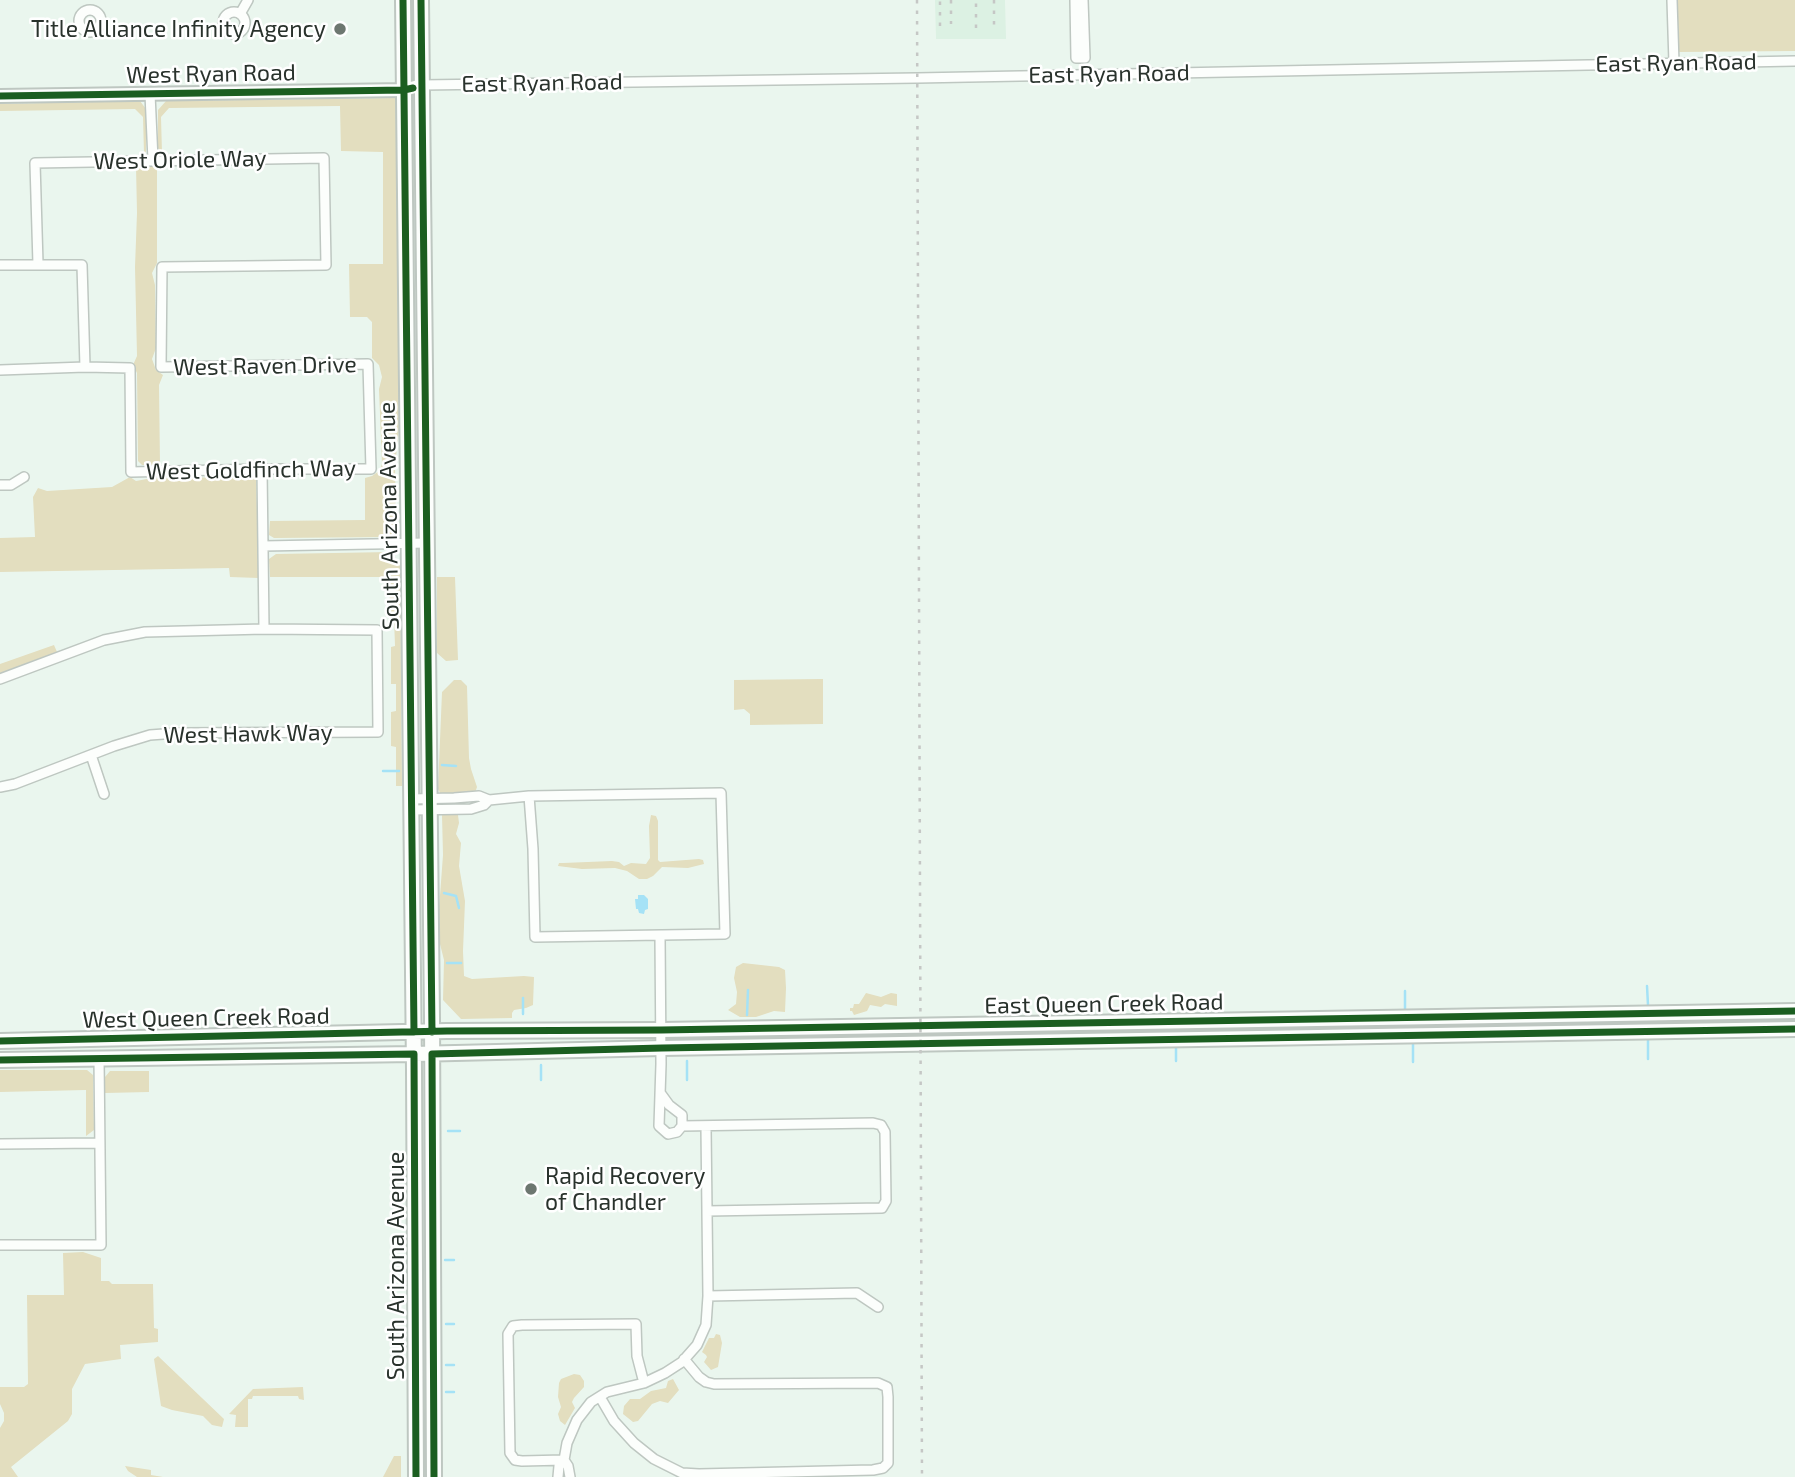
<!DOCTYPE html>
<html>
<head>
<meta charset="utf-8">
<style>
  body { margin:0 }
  canvas { display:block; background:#eaf6ee }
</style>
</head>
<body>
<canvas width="1795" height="1477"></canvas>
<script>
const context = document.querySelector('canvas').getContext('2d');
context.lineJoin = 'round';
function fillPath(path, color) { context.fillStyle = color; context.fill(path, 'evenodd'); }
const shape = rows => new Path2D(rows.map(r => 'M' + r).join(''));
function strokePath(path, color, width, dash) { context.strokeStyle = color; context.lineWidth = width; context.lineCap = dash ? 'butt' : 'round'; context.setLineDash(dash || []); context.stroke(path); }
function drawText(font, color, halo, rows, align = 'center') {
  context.font = font + ' "Exo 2",sans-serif'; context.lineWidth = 5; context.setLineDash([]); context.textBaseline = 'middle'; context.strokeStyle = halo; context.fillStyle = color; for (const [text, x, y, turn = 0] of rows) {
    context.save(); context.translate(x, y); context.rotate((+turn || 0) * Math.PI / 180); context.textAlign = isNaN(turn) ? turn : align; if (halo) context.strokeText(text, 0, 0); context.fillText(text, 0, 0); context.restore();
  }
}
const built = shape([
  [935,0,1005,0,1006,39,936,39]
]);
const green = shape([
  [1677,0,1795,0,1795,51,1678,52],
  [397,98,399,429,395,466,396,530,389,537,274,538,269,535,270,521,365,520,365,478,372,476,379,471,382,464,379,389,382,377,379,365,372,358,372,322,367,317,350,317,349,264,383,264,383,152,341,151,340,106,169,108,161,117,162,153,158,148,158,110,166,101],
  [140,101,146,109,146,152,144,154,143,117,135,109,0,111,0,104],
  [136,166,157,166,157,263,152,273,155,285,156,348,152,359,156,370,163,375,159,385,160,465,142,465,138,461,137,373,133,365,137,356,135,267,137,213],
  [130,477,136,481,152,478,256,477,259,578,230,577,229,568,0,572,0,538,35,537,33,497,38,488,47,491,112,487],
  [391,552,400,566,402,786,396,786,396,747,391,746,391,712,396,711,396,684,391,684,391,647,395,646,394,618,389,618,390,577,270,577,269,559,276,554],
  [437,577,455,577,458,660,446,661,437,653],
  [54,645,57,652,0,673,0,664],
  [823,679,823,724,750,725,750,714,744,709,734,710,734,680],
  [454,680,461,680,467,686,469,758,471,769,477,787,475,793,440,793,438,789,442,692],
  [442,815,458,815,459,823,456,834,461,843,459,866,465,901,463,951,464,976,472,979,524,976,534,977,533,1005,526,1008,514,1010,512,1013,512,1018,461,1019,443,1000,444,960,440,944,439,909,443,855],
  [651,815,656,816,658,821,658,860,660,862,699,859,703,860,704,864,688,868,662,867,653,876,647,879,639,879,627,871,615,868,582,869,558,866,559,863,563,863,612,861,619,862,624,866,631,863,646,864,650,858,649,826],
  [743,963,779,967,785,970,786,988,785,1012,774,1011,756,1017,740,1017,728,1010,736,1004,737,992,734,978,736,967],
  [866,993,881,997,891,993,897,994,897,1006,885,1004,881,1007,870,1005,867,1011,854,1015,852,1011,850,1011,850,1008,853,1008,854,1004,859,1004],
  [0,1070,87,1070,93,1075,94,1130,86,1136,86,1090,0,1092],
  [110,1071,149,1071,149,1092,105,1093,105,1077],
  [83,1252,101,1258,101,1281,109,1281,112,1284,153,1284,154,1328,158,1329,158,1342,120,1345,121,1359,85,1364,72,1389,72,1414,68,1421,11,1467,18,1477,0,1477,0,1428,4,1421,4,1413,0,1404,0,1387,24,1387,28,1384,27,1295,64,1295,63,1253],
  [716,1334,720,1335,722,1343,718,1367,711,1370,704,1362,707,1357,706,1355,702,1352,709,1338,714,1338],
  [158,1356,224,1419,222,1427,212,1425,203,1416,172,1410,161,1406,154,1359],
  [574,1374,580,1375,584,1381,584,1387,574,1398,572,1402,575,1408,565,1425,560,1421,558,1414,561,1407,558,1397,559,1383,561,1379],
  [673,1379,679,1390,668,1403,660,1401,652,1404,638,1421,633,1422,623,1414,624,1406,630,1399,640,1399,651,1391,666,1388,668,1381],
  [303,1387,304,1400,299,1399,298,1396,253,1396,252,1399,248,1399,248,1427,235,1427,236,1415,229,1414,253,1389],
  [394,1456,401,1456,401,1477,383,1477],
  [125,1466,151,1470,151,1475,163,1477,137,1477,128,1471]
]);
const water = shape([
  [638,895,644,895,648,899,648,909,645,910,644,914,639,913,638,909,636,909,635,899,638,899]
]);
const stream = shape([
  [442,765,456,766],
  [383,771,399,771],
  [444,893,456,896,459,908],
  [447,963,461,963],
  [1647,986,1648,1005],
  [1405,991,1405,1009],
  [1172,999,1172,1006],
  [523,1014,523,998],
  [100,1015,100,1028],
  [747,1015,748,990],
  [1648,1040,1648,1059],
  [1413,1044,1413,1062],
  [1176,1048,1176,1061],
  [687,1061,687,1080],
  [541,1065,541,1080],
  [448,1131,460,1131],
  [445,1260,454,1260],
  [446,1324,454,1324],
  [446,1365,454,1365],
  [446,1392,454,1392]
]);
const street = shape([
  [1075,0,1076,58,1085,58,1083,0],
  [1672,0,1674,63],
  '79 21a11 11 0 1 1 22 0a11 11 0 1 1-22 0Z',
  '223 23a11 11 0 1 1 22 0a11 11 0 1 1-22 0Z',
  [240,14,248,0],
  [422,85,917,78,1795,61],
  [150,94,153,160],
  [0,265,82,265,85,367],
  [0,370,85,367,130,368,131,472,262,469,371,469,368,364,161,367,162,267,326,265,324,158,35,163,38,264],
  [262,469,264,629],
  [0,485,11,485,24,477],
  [263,546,427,543],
  [0,679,104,640,145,632,264,629,377,630,378,732,177,733,150,735,114,746,15,784,0,787],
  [91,755,104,794],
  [411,799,454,798,479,796,489,800],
  [411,810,471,809,484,805,489,800,529,796,721,793,725,934,535,937,533,849,529,796],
  [660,936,661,1064,659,1126,668,1134,677,1132,682,1126,682,1115,669,1105,661,1094],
  [682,1126,873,1123,881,1125,885,1132,886,1201,882,1208,707,1211],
  [0,1144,99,1143],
  [0,1245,101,1245,99,1058],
  [708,1296,857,1293,878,1307],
  [600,1397,614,1421,634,1443,654,1459,682,1473,699,1474,873,1470,883,1468,888,1463,888,1397,887,1387,878,1383,714,1384,706,1382,699,1377,684,1359],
  [564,1460,522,1461,515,1460,510,1453,508,1334,513,1326,522,1325,636,1324,637,1356,644,1383],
  [564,1460,568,1466,570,1477],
  [558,1477,559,1466,564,1460,567,1443,577,1420,591,1402,607,1392,644,1383,665,1373,682,1362,697,1345,706,1325,708,1296,706,1127]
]);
const secondary = shape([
  [0,96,404,90,422,85]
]);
const primary = shape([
  [403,0,414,1070,416,1477],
  [421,0,432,1017,434,1477],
  [0,1041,447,1031,661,1030,1795,1011],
  [0,1060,414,1054,662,1048,1795,1029]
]);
const rail = shape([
  [917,0,922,1477],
  [951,0,951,24],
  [994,0,994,28],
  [940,26,940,0],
  [976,28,976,0]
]);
const cycleway = shape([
  [403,0,414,1032],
  [421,0,432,1032],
  [0,96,404,90,413,88],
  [0,1041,447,1031,661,1030,1795,1011],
  [0,1060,414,1054,416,1477],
  [434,1477,432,1054,662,1048,1795,1029]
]);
const markers = [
  [340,29,7,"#6d7770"],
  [531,1189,7,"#6d7770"]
];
const poiNames = [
  ["Title Alliance Infinity Agency",326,29],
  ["Rapid Recovery",545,1176,"left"],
  ["of Chandler",545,1202,"left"]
];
const streetNames = [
  ["East Ryan Road",1676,63,-1],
  ["West Ryan Road",211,74,-1],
  ["East Ryan Road",1109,74,-1],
  ["East Ryan Road",542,83,-1],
  ["West Oriole Way",180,160,-1],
  ["West Raven Drive",265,366,-1],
  ["West Goldfinch Way",251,470,-1],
  ["South Arizona Avenue",389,516,-91],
  ["West Hawk Way",248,734,-1],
  ["East Queen Creek Road",1104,1004,-1],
  ["West Queen Creek Road",206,1018,-1],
  ["South Arizona Avenue",396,1266,-90]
];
fillPath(built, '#dcf1e3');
fillPath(green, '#e3debf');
fillPath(water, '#a5e2f6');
strokePath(stream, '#a5e2f6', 2.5);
strokePath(street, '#bec7c1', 12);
strokePath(secondary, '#bec7c1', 16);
strokePath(primary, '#bec7c1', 18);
strokePath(street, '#fcfefc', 9);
strokePath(secondary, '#fcfefc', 12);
strokePath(primary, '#fcfefc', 14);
strokePath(rail, '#c5c7c5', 2.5, [3.5, 7]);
strokePath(cycleway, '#1b5e20', 7);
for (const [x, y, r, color] of markers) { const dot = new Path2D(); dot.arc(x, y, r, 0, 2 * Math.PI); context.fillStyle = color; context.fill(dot); strokePath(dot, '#fff', 2.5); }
drawText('23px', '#29322c', '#fff', poiNames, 'right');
drawText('23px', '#29322c', '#fff', streetNames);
</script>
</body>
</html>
